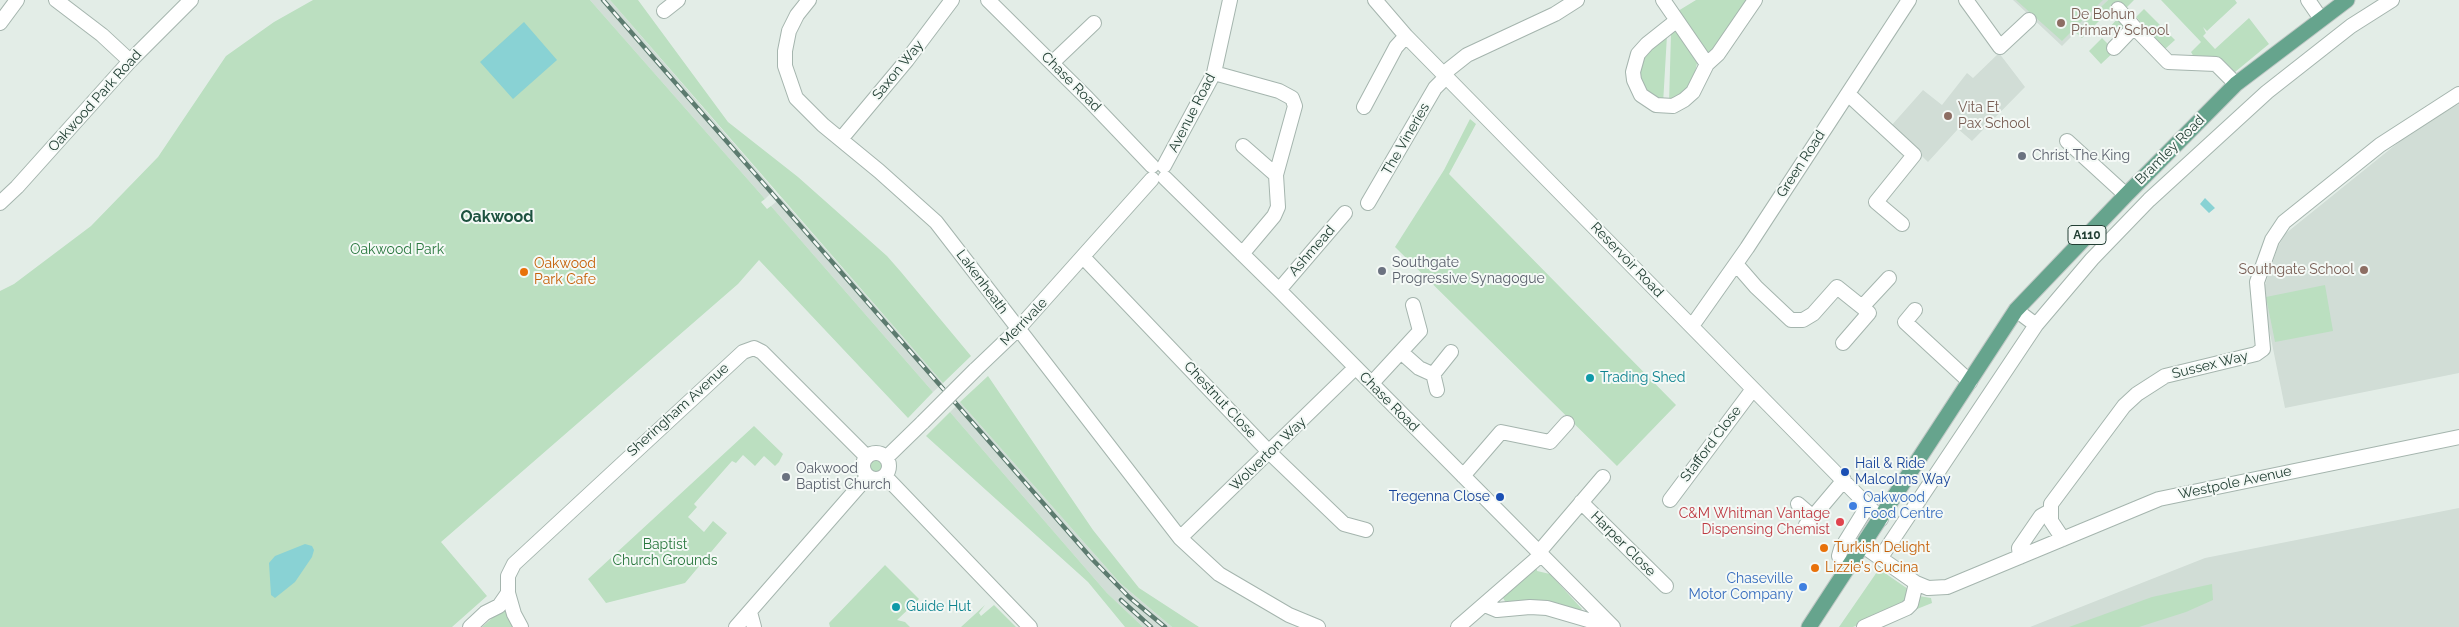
<!DOCTYPE html>
<html>
<head>
<meta charset="utf-8">
<style>
  body { margin:0 }
  canvas { display:block; background:#e3ede7 }
</style>
</head>
<body>
<canvas width="2459" height="627"></canvas>
<script>
const context = document.querySelector('canvas').getContext('2d');
context.lineJoin = 'round';
function fillPath(path, color) { context.fillStyle = color; context.fill(path, 'evenodd'); }
const shape = rows => new Path2D(rows.map(r => 'M' + r).join(''));
function strokePath(path, color, width, dash) { context.strokeStyle = color; context.lineWidth = width; context.lineCap = dash ? 'butt' : 'round'; context.setLineDash(dash || []); context.stroke(path); }
function drawText(font, color, halo, rows, align = 'center') {
  context.font = font + ' Raleway,sans-serif'; context.lineWidth = 4; context.setLineDash([]); context.textBaseline = 'middle'; context.strokeStyle = halo; context.fillStyle = color; for (const [text, x, y, turn = 0] of rows) {
    context.save(); context.translate(x, y); context.rotate((+turn || 0) * Math.PI / 180); context.textAlign = isNaN(turn) ? turn : align; if (halo) context.strokeText(text, 0, 0); context.fillText(text, 0, 0); context.restore();
  }
}
const built = shape([
  [590,0,610,0,774,190,765,199],
  [2013,0,2108,0,2062,46],
  [1999,53,2025,87,1972,141,1958,129,1928,162,1891,126,1923,90,1942,105,1967,73,1973,78],
  [2459,104,2459,373,2285,408,2262,294,2278,247,2285,234,2415,129],
  [781,198,943,383,933,392,771,206],
  [960,402,1120,583,1172,627,1143,627,1107,593,950,412],
  [2459,508,2459,627,2030,627,2205,558]
]);
const green = shape([
  [313,0,590,0,765,199,761,202,767,209,771,206,933,392,908,418,759,260,738,284,441,542,487,596,452,627,0,627,0,291,14,284,91,226,158,157,226,56,274,22],
  [610,0,638,0,728,122,798,177,887,256,901,272,971,356,943,383],
  [1696,0,1753,0,1712,53,1706,51,1678,11],
  [2016,0,2103,0,2062,41],
  [2108,0,2134,0,2122,12,2127,26,2118,34,2110,27,2118,18,2110,10,2082,38,2075,32],
  [2161,0,2235,0,2237,3,2207,31,2203,27,2206,33,2203,36,2215,49,2249,18,2269,44,2235,72,2222,59,2194,57,2191,52,2201,42],
  [2144,9,2175,40,2165,49,2136,17],
  [1676,30,1698,59,1692,85,1669,104,1671,33],
  [1667,35,1663,104,1650,99,1638,79,1645,54],
  [2102,38,2115,51,2101,64,2089,51],
  [1470,119,1476,124,1449,174,1676,405,1617,466,1395,247,1444,170],
  [2325,285,2333,331,2275,342,2266,297],
  [988,376,1093,530,1139,588,1199,627,1172,627,1120,583,960,402],
  [950,412,1107,593,1143,627,1125,627,1088,582,926,436],
  [754,426,783,454,779,462,775,466,764,456,755,466,743,455,736,463,732,461,694,504,697,507,688,517,704,532,713,521,727,533,685,583,606,603,588,579],
  '869 465a7 7 0 1 1 14 0a7 7 0 1 1-14 0Z',
  [885,565,919,599,897,620,905,622,910,627,830,627,829,623],
  [1537,569,1537,571,1550,574,1582,609,1580,611,1506,603,1503,598,1504,595,1532,571],
  [1879,569,1908,589,1907,599,1898,607,1853,627,1839,627],
  [2212,584,2213,600,2186,612,2139,627,2069,627,2152,597],
  [1919,596,1931,598,1932,603,1912,611],
  [985,605,979,613,981,616,994,605,1016,627,961,627],
  [505,607,515,627,482,627]
]);
const water = shape([
  [524,22,557,60,513,99,480,62],
  [2205,198,2215,208,2209,213,2200,204],
  [305,544,312,546,314,550,312,557,295,582,275,598,271,595,269,563,275,556]
]);
const minor = shape([
  [56,0,102,35,130,61],
  [809,0,797,15,789,31,785,51,785,66,796,98,823,125,879,171,936,222,1180,538,1219,574,1289,615,1318,627],
  [988,0,1087,98,1152,166],
  [1375,0,1406,36,1881,519],
  [1663,0,1707,64,1718,54,1755,0],
  [1966,0,2000,47,2029,20],
  [2308,0,2321,19],
  [2118,9,2134,27],
  [664,11,678,0],
  [1676,21,1647,44,1638,54,1633,72,1634,80,1641,95,1656,105,1673,106,1684,100,1693,92,1707,64],
  [0,23,17,0],
  [2114,48,2134,27,2168,62,2216,64,2236,84],
  [1052,63,1094,23],
  [1214,73,1279,91,1292,98,1295,106,1276,175],
  [1443,74,1467,55,1555,14,1577,0],
  [1848,94,1914,155,1876,202,1902,224],
  [1364,107,1396,47,1406,36],
  [841,139,907,60,952,0],
  [2067,141,2126,195],
  [1164,166,1214,73,1230,0],
  [1165,178,1279,290,1613,627],
  [0,203,17,187,130,61,191,0],
  [1368,203,1435,88,1446,77],
  [1242,254,1274,216,1278,207,1276,175,1243,146],
  [1084,258,1270,453,1344,524,1366,530],
  [1736,264,1756,287,1791,320,1803,320,1813,314,1837,287,1862,307],
  [1279,290,1345,213],
  [1915,310,1905,322,1970,382],
  [2016,310,2036,325],
  [1692,326,1747,248,1909,0],
  [1843,343,1869,313,1862,307,1889,278],
  [1401,352,1419,368,1430,373,1435,372,1451,352],
  [975,370,1018,329,1152,179],
  [1433,373,1437,390],
  [1372,383,1420,331,1413,305],
  '863 466a13 13 0 1 1 26 0a13 13 0 1 1-26 0Z',
  [886,458,923,422],
  [885,476,1030,627],
  [1463,476,1501,432,1550,442,1567,423],
  [1670,500,1753,389],
  [1581,502,1666,586],
  [1798,504,1813,517],
  [1806,525,1844,480],
  [1180,538,1355,368],
  [2063,539,2051,521,2051,504,2124,406,2137,394,2165,376,2256,354,2263,349,2257,282,2272,240,2284,222,2380,145,2459,94],
  [1863,546,1916,583,1928,588,1947,587,2159,499,2459,437],
  [1539,552,1603,477],
  [1881,557,2036,325,2092,259,2149,200,2267,92,2351,26,2392,0],
  [2020,557,2019,548,2041,516,2050,511],
  [1849,567,1841,561,1839,556,1841,549,1867,507],
  [1485,605,1497,610,1530,607,1547,608,1588,620,1607,622],
  [750,612,754,627],
  [470,627,485,613,499,606,508,593],
  [521,627,514,614,508,593,508,576,514,564,743,352,754,348,762,352,867,457],
  [736,627,868,476],
  [1458,627,1542,554],
  [1864,627,1907,608,1911,604,1916,583]
]);
const major = shape([
  [1809,627,2016,310,2126,195,2236,84,2347,0]
]);
const rail = shape([
  [603,0,1092,559,1129,597,1165,627],
  [1121,600,1151,627]
]);
const minorBridge = shape([
  [923,422,975,370]
]);
const markers = [
  [2061,23,5,"#8d6e63"],
  [1948,116,5,"#8d6e63"],
  [2022,156,5,"#6b7280"],
  [2364,270,5,"#8d6e63"],
  [1382,271,5,"#6b7280"],
  [524,272,5,"#e8710a"],
  [1590,378,5,"#0f9aa8"],
  [1845,472,5,"#1a4fb4"],
  [786,477,5,"#6b7280"],
  [1500,497,5,"#1a4fb4"],
  [1853,506,5,"#3f7fe0"],
  [1840,522,5,"#e0444e"],
  [1824,548,5,"#e8710a"],
  [1815,568,5,"#e8710a"],
  [1803,587,5,"#3f7fe0"],
  [896,607,5,"#0f9aa8"]
];
const shields = [
  [2087,235,38]
];
const shieldNames = [
  ["A110",2087,235]
];
const educationNames = [
  ["De Bohun",2071,15],
  ["Primary School",2071,31],
  ["Vita Et",1958,108],
  ["Pax School",1958,124],
  ["Southgate School",2354,270,"right"]
];
const streetNames = [
  ["Saxon Way",898,70,-51],
  ["Chase Road",1071,82,45],
  ["Oakwood Park Road",95,101,-48],
  ["Avenue Road",1192,113,-63],
  ["The Vineries",1406,139,-60],
  ["Bramley Road",2170,150,-45],
  ["Green Road",1801,164,-57],
  ["Ashmead",1312,251,-49],
  ["Reservoir Road",1627,260,46],
  ["Lakenheath",982,282,53],
  ["Merrivale",1024,322,-46],
  ["Sussex Way",2210,365,-14],
  ["Chestnut Close",1220,400,47],
  ["Chase Road",1389,402,45],
  ["Sheringham Avenue",678,410,-42],
  ["Stafford Close",1711,444,-53],
  ["Wolverton Way",1268,454,-44],
  ["Westpole Avenue",2235,483,-12],
  ["Harper Close",1623,544,45]
];
const worshipNames = [
  ["Christ The King",2032,156],
  ["Southgate",1392,263],
  ["Progressive Synagogue",1392,279],
  ["Oakwood",796,469],
  ["Baptist Church",796,485]
];
const parkNames = [
  ["Oakwood Park",397,250],
  ["Baptist",665,545],
  ["Church Grounds",665,561]
];
const foodNames = [
  ["Oakwood",534,264],
  ["Park Cafe",534,280],
  ["Turkish Delight",1834,548],
  ["Lizzie's Cucina",1825,568]
];
const cultureNames = [
  ["Trading Shed",1600,378],
  ["Guide Hut",906,607]
];
const transitNames = [
  ["Hail & Ride",1855,464],
  ["Malcolms Way",1855,480],
  ["Tregenna Close",1490,497,"right"]
];
const shopNames = [
  ["Oakwood",1863,498],
  ["Food Centre",1863,514],
  ["Chaseville",1793,579,"right"],
  ["Motor Company",1793,595,"right"]
];
const healthNames = [
  ["C&M Whitman Vantage",1830,514],
  ["Dispensing Chemist",1830,530]
];
const quarterNames = [
  ["Oakwood",497,217]
];
fillPath(built, '#d1ddd6');
fillPath(green, '#bbdfc0');
fillPath(water, '#89d2d4');
strokePath(minor, '#a5b5ae', 16);
strokePath(major, '#c1c9c6', 17);
strokePath(minor, '#fff', 14);
strokePath(major, '#66a48d', 15);
strokePath(rail, '#5c7b6f', 4.5);
strokePath(rail, '#f4f9f6', 2.5, [8]);
strokePath(minorBridge, '#a5b5ae', 16, []);
strokePath(minorBridge, '#fff', 14);
for (const [x, y, r, color] of markers) { const dot = new Path2D(); dot.arc(x, y, r, 0, 2 * Math.PI); context.fillStyle = color; context.fill(dot); strokePath(dot, '#f4f9f6', 2); }
for (const [x, y, w] of shields) { const box = new Path2D(); box.roundRect(x - w / 2, y - 9.5, w, 19, 4); context.fillStyle = '#f4f9f6'; context.fill(box); strokePath(box, '#223f34', 1); }
drawText('bold 12px', '#223f34', null, shieldNames);
drawText('14px', '#785e54', '#f4f9f6', educationNames, 'left');
drawText('14px', '#223f34', '#f4f9f6', streetNames);
drawText('14px', '#5b616d', '#f4f9f6', worshipNames, 'left');
drawText('14px', '#2a783f', '#f4f9f6', parkNames);
drawText('14px', '#c56008', '#f4f9f6', foodNames, 'left');
drawText('14px', '#0d838f', '#f4f9f6', cultureNames, 'left');
drawText('14px', '#164399', '#f4f9f6', transitNames, 'left');
drawText('14px', '#366cbe', '#f4f9f6', shopNames, 'left');
drawText('14px', '#be3a42', '#f4f9f6', healthNames, 'right');
drawText('bold 16px', '#1d523f', '#f4f9f6', quarterNames);
</script>
</body>
</html>
